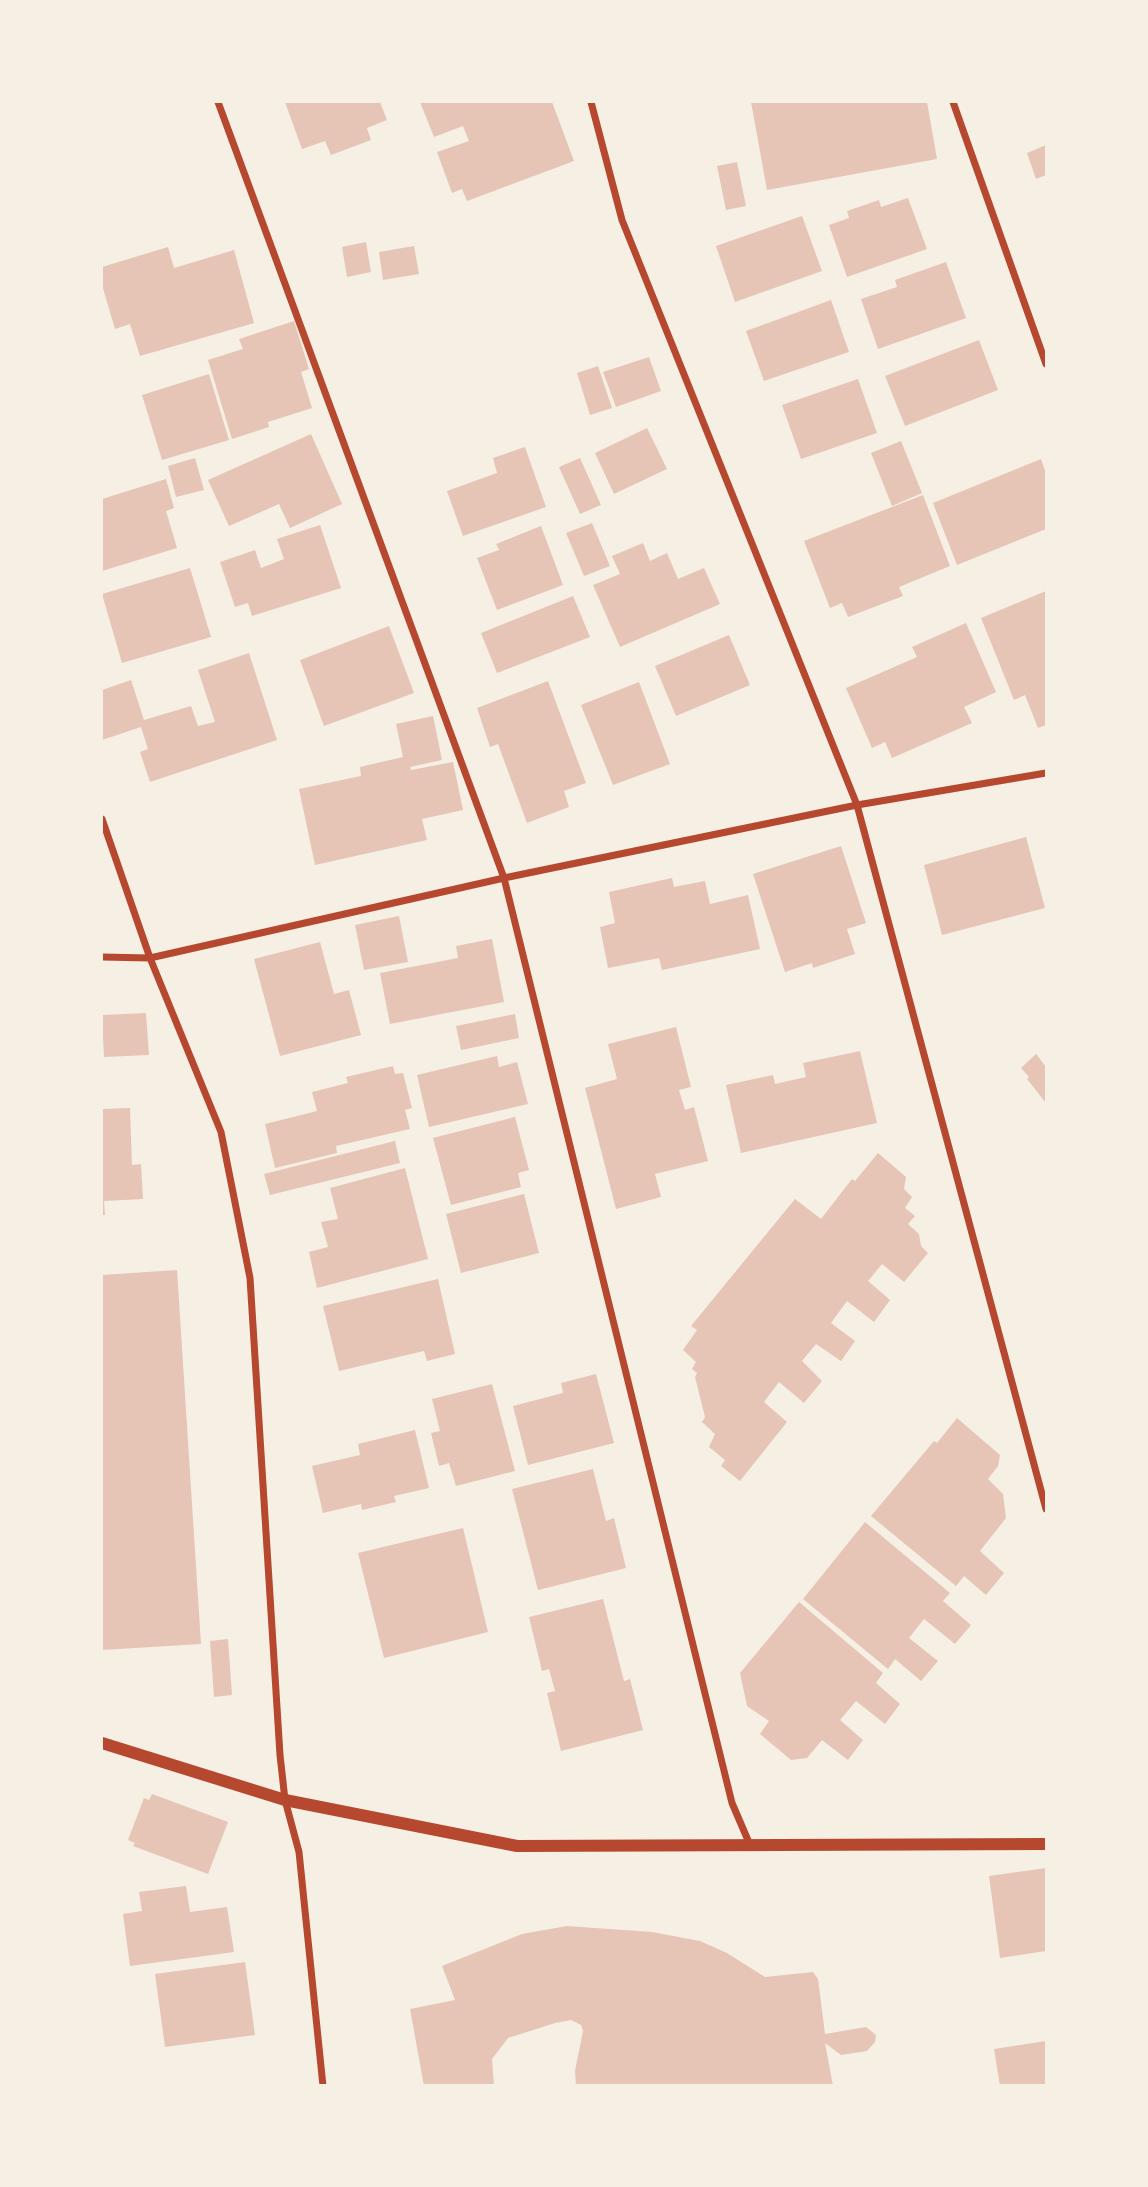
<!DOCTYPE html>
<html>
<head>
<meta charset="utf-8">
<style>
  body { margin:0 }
  #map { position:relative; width:1148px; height:2187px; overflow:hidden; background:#f6efe4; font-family:"Nunito Sans",sans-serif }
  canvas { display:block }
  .frame { position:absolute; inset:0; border:103px solid #f6efe4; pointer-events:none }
</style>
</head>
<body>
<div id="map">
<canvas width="1148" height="2187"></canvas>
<div class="frame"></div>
</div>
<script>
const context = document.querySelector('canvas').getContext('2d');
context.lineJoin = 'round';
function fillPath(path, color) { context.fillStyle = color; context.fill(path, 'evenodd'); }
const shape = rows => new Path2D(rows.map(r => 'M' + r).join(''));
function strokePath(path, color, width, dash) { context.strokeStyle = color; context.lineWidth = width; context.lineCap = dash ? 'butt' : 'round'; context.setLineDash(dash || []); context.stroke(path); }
const building = shape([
  [285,102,380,102,387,120,367,128,371,140,331,155,325,141,302,149],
  [420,102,552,102,574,161,467,201,462,189,452,193,437,152,469,141,463,126,434,137],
  [751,102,927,102,937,159,767,190],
  [1046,145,1046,175,1036,179,1027,153],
  [737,162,746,206,726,210,717,166],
  [908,198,927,249,847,277,829,225,849,218,847,211,879,200,881,207],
  [802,216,822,271,735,302,716,246],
  [366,242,371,272,347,277,342,247],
  [414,246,419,274,383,280,379,252],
  [168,247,174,268,234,250,254,323,140,356,130,324,115,329,102,285,102,267],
  [946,262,966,318,878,349,861,299,897,287,895,280],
  [831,300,849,352,764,381,746,331],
  [294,321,309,369,301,372,312,408,268,422,269,427,232,439,208,360,243,349,239,339],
  [979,340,998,390,905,426,885,376],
  [649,357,661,391,616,407,603,372],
  [598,366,612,408,590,415,577,373],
  [209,374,229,440,162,460,142,395],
  [858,379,877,433,801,459,782,405],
  [647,428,667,469,614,494,595,453],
  [311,434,342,504,290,528,279,504,229,526,208,480],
  [901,441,922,493,892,506,871,453],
  [525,447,546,507,463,536,447,491,497,473,493,458],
  [195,458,204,490,176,497,168,466],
  [580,458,601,505,580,514,559,467],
  [1041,459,1046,473,1046,529,957,565,933,503],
  [166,479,174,508,166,511,177,548,102,571,102,499],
  [923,495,950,566,899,587,903,596,848,617,842,603,830,608,804,541],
  [592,523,610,566,584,576,566,533],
  [320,525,341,588,252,616,248,603,235,607,220,562,255,550,261,568,284,559,277,539],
  [541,526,563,585,497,610,477,558,499,550,496,544],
  [643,543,650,561,667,553,678,579,704,568,720,604,620,647,593,585,620,574,612,556],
  [190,568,211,637,122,663,102,594],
  [1046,591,1046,725,1038,728,1025,695,1014,700,981,618],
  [573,596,590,637,497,673,481,633],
  [966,623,996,692,964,707,972,723,892,758,885,742,872,748,846,688,917,657,912,647],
  [389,626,414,693,324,726,300,660],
  [729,635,750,685,676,716,655,666],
  [249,653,277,740,150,782,140,752,148,749,141,727,102,740,102,690,131,680,144,720,191,706,198,726,215,722,198,670],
  [548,681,586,783,564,791,569,807,527,823,498,744,490,747,477,708],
  [639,682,670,764,613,785,581,705],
  [433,716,442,760,410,767,411,770,453,762,463,810,422,819,427,840,315,865,299,789,361,776,360,767,403,757,396,724],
  [1026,837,1045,908,942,935,924,865],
  [841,846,866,923,847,929,855,954,813,968,812,963,785,972,753,874],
  [672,878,674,887,705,881,710,904,748,895,760,949,662,970,659,958,608,968,600,927,615,923,609,892],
  [399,916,408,962,364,970,355,925],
  [492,939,504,1002,390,1024,380,973,458,958,456,946],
  [320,942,334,994,349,990,361,1035,280,1056,254,959],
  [146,1013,149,1055,104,1057,102,1015],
  [515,1014,519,1038,461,1050,456,1026],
  [676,1027,691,1087,679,1090,685,1110,694,1107,708,1161,655,1174,661,1197,616,1209,585,1088,617,1079,608,1044],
  [860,1051,877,1123,741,1153,726,1085,773,1075,775,1084,806,1077,803,1063],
  [1036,1054,1046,1067,1046,1103,1027,1079,1029,1077,1021,1068],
  [497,1056,499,1067,517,1062,528,1104,429,1127,417,1075],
  [393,1066,395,1074,403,1073,412,1108,405,1110,410,1129,336,1146,337,1153,275,1168,265,1124,317,1111,312,1092,348,1083,346,1077],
  [130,1108,132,1165,141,1164,143,1199,104,1201,105,1215,102,1215,102,1109],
  [515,1117,529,1170,518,1173,521,1187,451,1205,433,1138],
  [395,1141,400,1163,270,1195,264,1174],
  [878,1153,906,1177,904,1189,912,1197,905,1208,915,1216,908,1224,919,1234,921,1246,928,1253,904,1282,882,1264,868,1281,890,1300,874,1322,847,1301,831,1323,855,1341,841,1361,816,1344,802,1361,822,1381,804,1403,779,1382,764,1402,787,1422,740,1481,721,1466,725,1460,709,1447,715,1434,702,1422,705,1417,695,1377,697,1373,692,1369,696,1362,683,1350,697,1330,691,1326,795,1199,821,1219,852,1179,855,1181],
  [405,1168,428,1259,317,1288,309,1252,328,1247,321,1222,338,1219,330,1188],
  [524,1194,539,1253,461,1273,446,1214],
  [177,1270,201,1644,102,1650,102,1275],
  [438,1279,455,1354,427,1361,424,1351,339,1371,323,1306],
  [596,1374,614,1443,528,1465,513,1406,563,1393,561,1383],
  [492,1384,515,1471,456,1486,449,1463,439,1466,431,1433,440,1431,432,1399],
  [957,1418,1000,1455,998,1466,988,1479,1003,1494,1006,1518,980,1551,1004,1573,986,1595,964,1576,956,1586,871,1516,934,1441,937,1443],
  [415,1430,429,1488,394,1496,396,1502,362,1510,361,1504,323,1513,312,1466,360,1455,358,1444],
  [593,1469,606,1521,614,1518,626,1568,538,1590,512,1489],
  [865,1522,950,1593,943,1601,971,1625,955,1644,924,1619,909,1638,938,1661,921,1681,895,1659,888,1669,803,1599],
  [463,1528,488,1632,384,1658,358,1553],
  [603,1599,624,1681,630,1679,643,1730,561,1751,547,1693,555,1691,549,1669,542,1671,529,1617],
  [799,1602,883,1673,876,1683,900,1704,885,1724,856,1701,840,1720,863,1740,848,1760,822,1740,807,1758,791,1760,760,1734,769,1721,747,1706,740,1673],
  [228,1639,232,1695,214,1697,210,1641],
  [152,1794,228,1822,208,1874,133,1846,135,1843,128,1840,144,1798,149,1800],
  [1046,1868,1046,1951,1000,1958,989,1876],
  [186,1886,190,1912,227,1907,234,1952,130,1966,123,1914,142,1911,139,1892],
  [567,1926,652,1932,700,1941,727,1953,765,1977,813,1972,818,1979,825,2034,866,2027,876,2035,875,2042,867,2051,841,2055,825,2043,833,2086,576,2086,575,2071,583,2031,581,2025,571,2020,555,2023,508,2038,492,2059,494,2086,424,2086,410,2009,455,2000,442,1966,522,1934],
  [245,1962,255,2035,165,2047,155,1974],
  [1046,2041,1046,2086,1000,2086,994,2049]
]);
const minor = shape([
  [218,102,504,878,732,1803,750,1845],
  [591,102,622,220,857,805,1046,1509],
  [953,102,1046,364],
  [102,819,150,958,221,1132,250,1278,280,1755,285,1800,299,1852,323,2086],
  [102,957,150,958,504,878,857,805,1046,773]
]);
const tertiary = shape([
  [102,1743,285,1800,517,1846,1046,1844]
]);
fillPath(building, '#e6c5b7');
strokePath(minor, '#b5482f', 7);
strokePath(tertiary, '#b5482f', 12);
</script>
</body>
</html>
